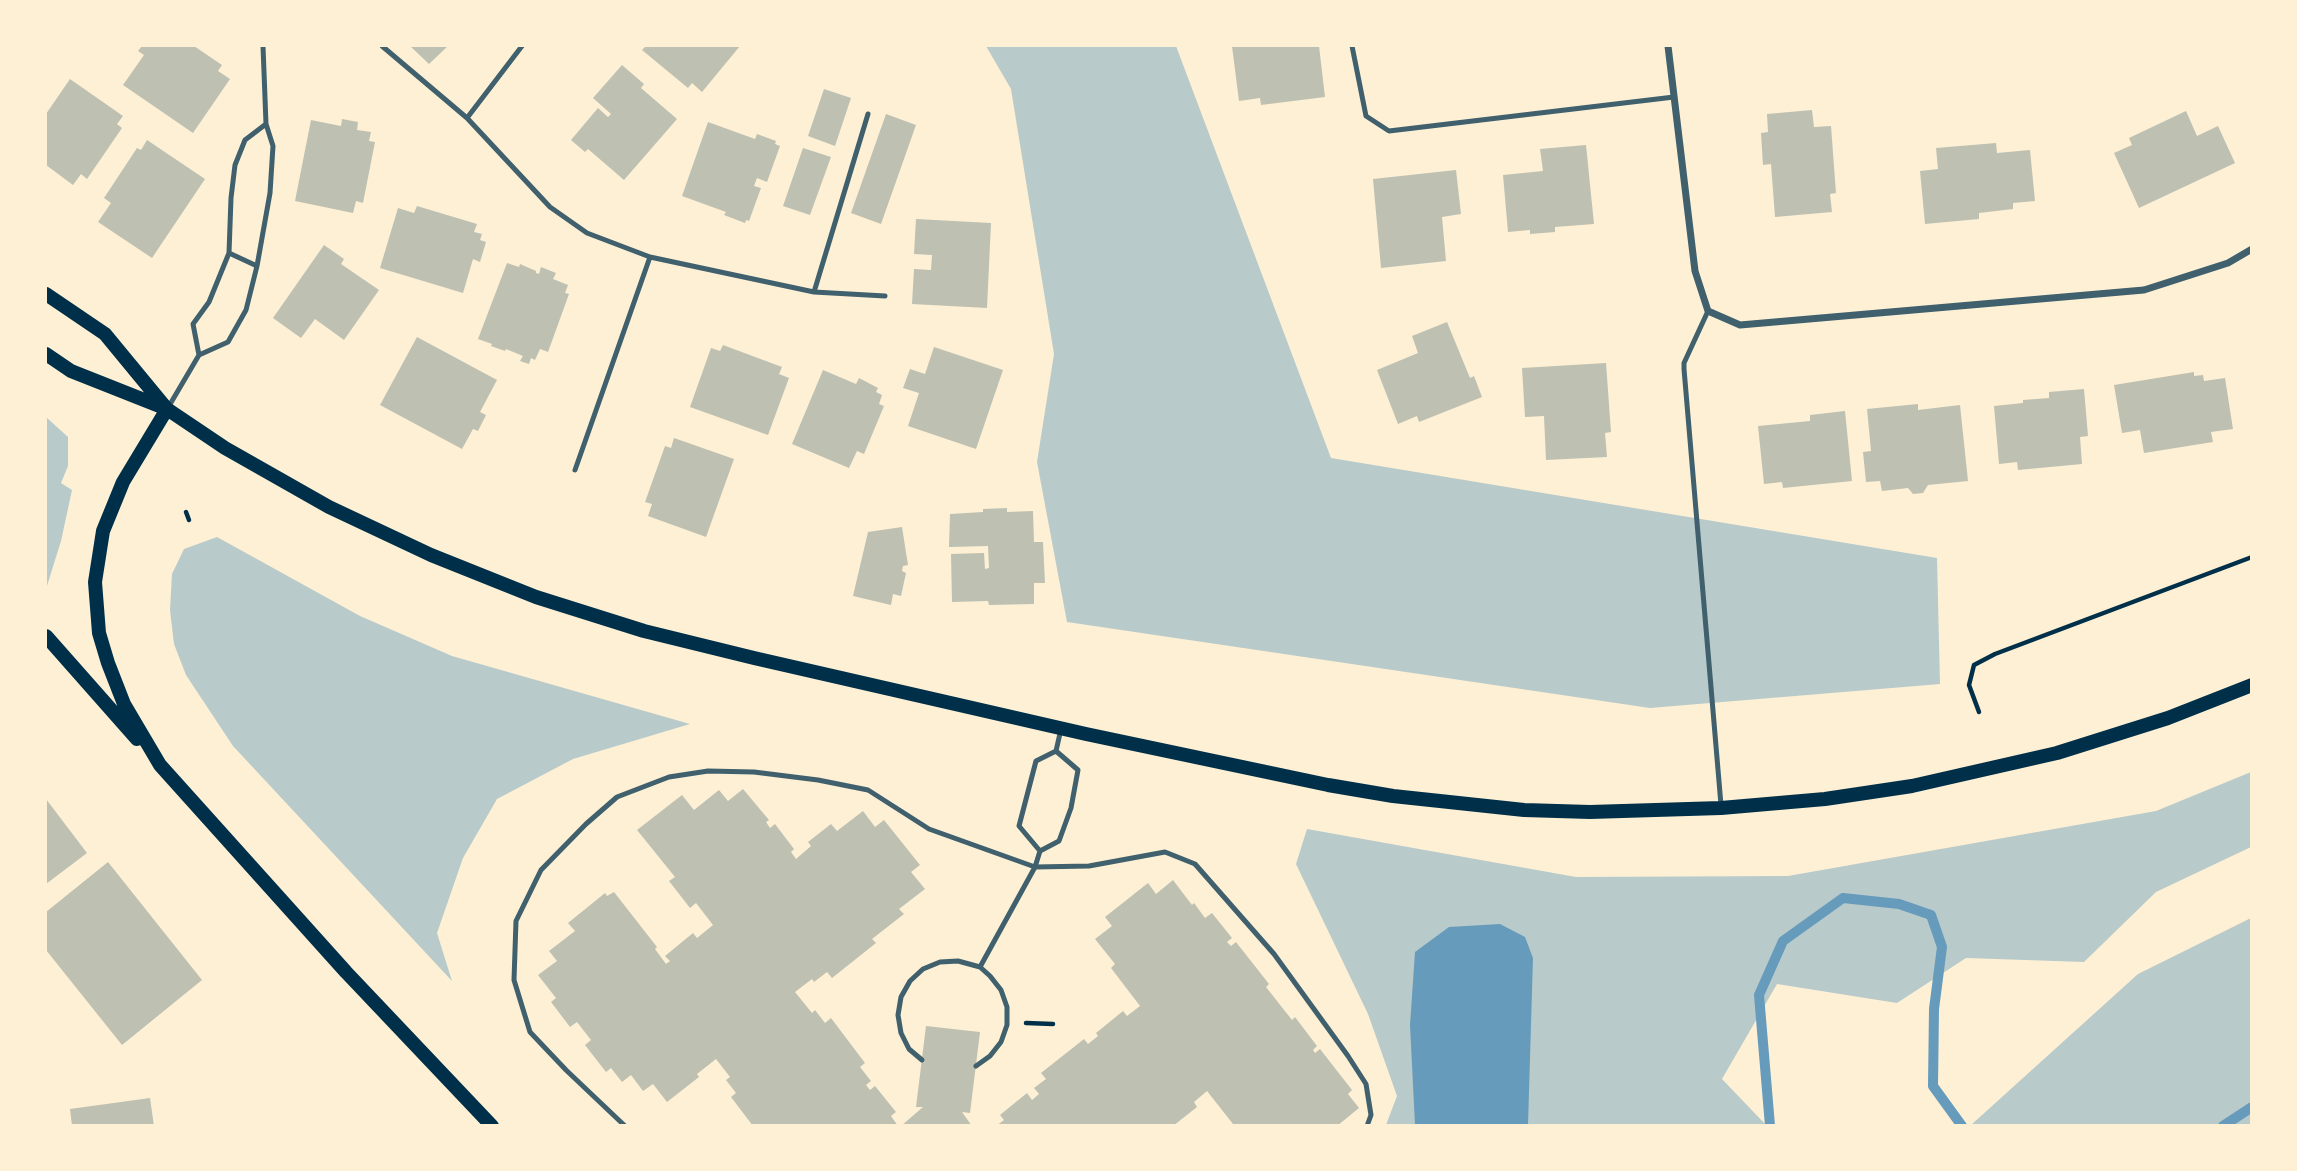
<!DOCTYPE html>
<html>
<head>
<meta charset="utf-8">
<style>
  body { margin:0 }
  #map { position:relative; width:2297px; height:1171px; overflow:hidden; background:#fdf0d5; font-family:"Alegreya Sans",sans-serif }
  canvas { display:block }
  .frame { position:absolute; inset:0; border:47px solid #fdf0d5; pointer-events:none }
</style>
</head>
<body>
<div id="map">
<canvas width="2297" height="1171"></canvas>
<div class="frame"></div>
</div>
<script>
const context = document.querySelector('canvas').getContext('2d');
context.lineJoin = 'round';
function fillPath(path, color) { context.fillStyle = color; context.fill(path, 'evenodd'); }
const shape = rows => new Path2D(rows.map(r => 'M' + r).join(''));
function strokePath(path, color, width, dash) { context.strokeStyle = color; context.lineWidth = width; context.lineCap = dash ? 'butt' : 'round'; context.setLineDash(dash || []); context.stroke(path); }
const green = shape([
  [986,46,1176,46,1331,458,1937,558,1940,684,1650,708,1067,622,1037,462,1054,354,1011,89],
  [46,417,68,437,68,466,61,483,72,490,61,541,46,589],
  [217,537,360,616,452,656,690,724,573,759,497,799,463,858,437,933,452,981,233,746,186,675,174,644,170,610,172,574,184,549],
  [2251,772,2251,847,2156,892,2084,962,1966,958,1897,1003,1777,984,1722,1079,1766,1125,1386,1125,1397,1096,1368,1014,1296,864,1307,829,1576,877,1788,876,2156,811],
  [2251,918,2251,1125,1971,1125,2138,974]
]);
const water = shape([
  [1500,924,1525,937,1533,958,1528,1125,1415,1125,1410,1025,1415,952,1449,927]
]);
const stream = shape([
  [1770,1126,1759,995,1783,941,1843,898,1899,904,1931,915,1942,947,1934,1009,1933,1086,1962,1126],
  [2223,1126,2252,1107]
]);
const building = shape([
  [142,46,194,46,222,65,218,71,230,79,193,133,123,85,144,55,138,51],
  [410,46,448,46,429,64],
  [646,46,740,46,702,92,692,83,688,88,642,50],
  [1232,46,1319,46,1325,97,1261,105,1260,98,1239,101],
  [622,65,644,84,641,88,677,119,624,180,588,149,585,152,571,140,598,108,608,117,611,114,593,98],
  [70,79,123,116,117,124,122,128,87,179,81,174,73,185,46,165,46,114],
  [824,89,851,98,835,146,808,136],
  [1812,110,1814,127,1831,126,1836,193,1830,194,1832,212,1775,217,1771,164,1763,165,1761,133,1768,132,1767,114],
  [2186,111,2197,136,2218,126,2235,163,2139,208,2114,153,2132,145,2129,138],
  [886,114,916,125,881,224,851,213],
  [342,119,358,122,357,130,371,132,369,141,375,142,363,203,356,201,353,213,295,201,311,120,341,126],
  [708,122,755,139,757,134,776,141,775,144,780,146,767,182,757,178,754,186,761,188,749,221,746,220,745,223,724,215,726,212,682,196],
  [147,140,205,179,152,258,98,222,111,203,104,198,137,148,141,150],
  [1996,143,1997,153,2030,150,2035,201,2013,203,2013,209,1979,213,1979,219,1925,224,1920,171,1938,169,1936,148],
  [1586,145,1594,224,1555,227,1555,232,1530,234,1530,230,1508,232,1503,175,1543,171,1540,149],
  [803,148,831,157,810,215,783,206],
  [1456,170,1461,214,1442,217,1446,261,1381,268,1373,179],
  [417,206,477,224,474,232,482,234,480,240,486,242,480,262,473,259,463,293,380,268,398,208,414,213],
  [916,219,991,223,987,308,912,304,914,269,931,270,932,255,914,254],
  [324,245,344,259,341,264,379,290,344,340,315,319,301,338,273,318],
  [507,263,519,267,520,264,536,271,536,273,539,274,541,267,556,273,553,279,568,285,565,293,569,294,548,352,540,349,535,360,531,358,529,364,520,361,523,356,506,349,505,351,491,346,492,344,478,339],
  [1447,322,1470,378,1474,376,1482,397,1419,422,1417,416,1398,424,1377,370,1418,353,1412,336],
  [417,337,497,380,480,412,486,415,478,431,473,429,462,449,380,405],
  [723,345,782,367,779,374,789,378,768,435,690,407,711,348,720,351],
  [934,347,1003,370,976,449,908,426,919,393,903,388,910,369,925,374],
  [1606,363,1611,432,1605,433,1607,457,1546,460,1544,416,1525,417,1522,368],
  [823,370,856,384,859,378,878,388,876,392,882,395,879,404,884,406,864,454,857,451,849,468,792,444],
  [2194,372,2194,376,2203,375,2204,381,2225,378,2233,429,2211,432,2213,442,2144,453,2140,430,2122,433,2114,385],
  [2084,389,2088,436,2080,437,2082,464,2018,470,2017,462,1999,464,1994,406,2023,403,2023,400,2049,398,2049,392],
  [1918,404,1918,410,1960,405,1968,481,1928,485,1923,493,1913,494,1908,488,1882,491,1880,481,1866,482,1863,452,1871,451,1867,409],
  [1845,411,1852,481,1783,488,1782,482,1764,484,1758,426,1810,421,1810,415],
  [674,438,734,459,706,537,648,516,652,504,645,502,665,446,671,448],
  [1007,508,1007,512,1033,511,1034,542,1043,542,1045,583,1034,583,1034,604,989,605,988,601,952,602,951,554,984,553,985,569,989,568,988,546,949,547,950,514,983,512,983,509],
  [902,527,908,565,903,566,902,571,906,573,901,596,893,594,891,605,853,596,868,532],
  [743,789,769,820,766,822,770,828,775,824,794,849,791,852,796,859,811,846,808,842,831,824,837,831,863,811,875,827,884,820,920,865,911,872,925,889,899,909,904,914,872,939,876,943,832,978,827,972,814,982,812,979,795,992,812,1013,815,1010,825,1023,831,1018,865,1063,860,1067,871,1081,866,1085,870,1090,875,1086,896,1112,891,1116,898,1126,753,1126,731,1097,736,1093,726,1080,730,1077,716,1059,697,1074,699,1077,667,1102,653,1084,643,1091,631,1075,622,1082,611,1068,606,1072,585,1045,591,1040,577,1022,570,1027,551,1002,556,998,538,975,557,961,549,951,575,931,568,923,605,893,607,896,614,892,657,947,655,949,666,964,670,961,665,956,693,933,697,938,713,925,696,903,690,908,669,881,675,877,637,830,682,795,694,810,719,790,728,801],
  [46,799,87,853,46,884],
  [108,862,202,980,122,1045,46,950,46,912],
  [1173,880,1192,905,1194,903,1205,918,1212,913,1232,938,1227,942,1231,946,1236,942,1269,984,1266,987,1292,1020,1295,1017,1317,1046,1313,1050,1315,1053,1320,1049,1352,1090,1348,1094,1359,1108,1337,1126,1230,1126,1233,1124,1207,1091,1194,1102,1197,1107,1173,1126,996,1126,1004,1120,1000,1115,1027,1093,1032,1100,1039,1094,1034,1088,1046,1079,1041,1073,1084,1039,1088,1044,1098,1036,1096,1033,1123,1011,1127,1016,1140,1006,1111,968,1115,964,1095,939,1112,926,1105,917,1148,883,1156,894],
  [926,1026,980,1032,970,1113,962,1112,972,1126,901,1126,923,1107,916,1107],
  [150,1098,154,1126,72,1126,70,1109]
]);
const path = shape([
  [186,512,189,520],
  [1979,712,1969,685,1974,665,1995,654,2252,557],
  [1026,1023,1053,1024]
]);
const service = shape([
  [382,46,467,118,522,46],
  [1352,46,1366,116,1389,131,1674,97],
  [467,118,550,207,587,233,650,257,814,292,868,114],
  [229,253,257,266],
  [814,292,885,296],
  [1708,311,1684,363,1684,369,1721,805],
  [199,355,193,324,209,302,229,253,231,198,235,165,245,140,266,124],
  [169,406,199,355,228,342,246,310,257,266,270,193,273,146,266,124,263,46],
  [575,470,650,257],
  [1040,851,1019,826,1036,761,1056,751,1061,729],
  [980,967,1035,867,1040,851,1059,841,1071,808,1078,770,1056,751],
  [922,1060,909,1049,901,1033,898,1015,901,997,910,981,923,969,940,962,958,961,980,967,990,976,1001,990,1007,1007,1007,1025,1001,1042,990,1056,976,1066],
  [625,1126,566,1070,530,1032,514,980,516,921,541,870,586,824,617,797,669,777,708,771,754,772,818,780,868,790,929,829,1035,867,1089,866,1165,852,1195,864,1274,954,1348,1056,1366,1084,1371,1115,1367,1126]
]);
const minor = shape([
  [1668,46,1695,271,1708,311,1740,325,2144,290,2228,263,2252,249]
]);
const secondary = shape([
  [46,294,105,334,166,408],
  [46,354,71,371,167,409,225,448,329,507,431,555,536,597,644,631,754,658,1086,734,1328,785,1393,796,1524,810,1590,812,1721,808,1825,799,1912,786,2057,753,2168,718,2252,685],
  [167,409,123,482,103,531,95,582,99,633,108,663,124,704,160,765,346,972,492,1126],
  [46,636,137,739]
]);
fillPath(green, '#b9caca');
fillPath(water, '#669bbc');
strokePath(stream, '#669bbc', 10);
fillPath(building, '#bec0b2');
strokePath(path, '#003049', 4.5);
strokePath(service, '#3f606c', 5);
strokePath(minor, '#3f606c', 7);
strokePath(secondary, '#003049', 14);
</script>
</body>
</html>
